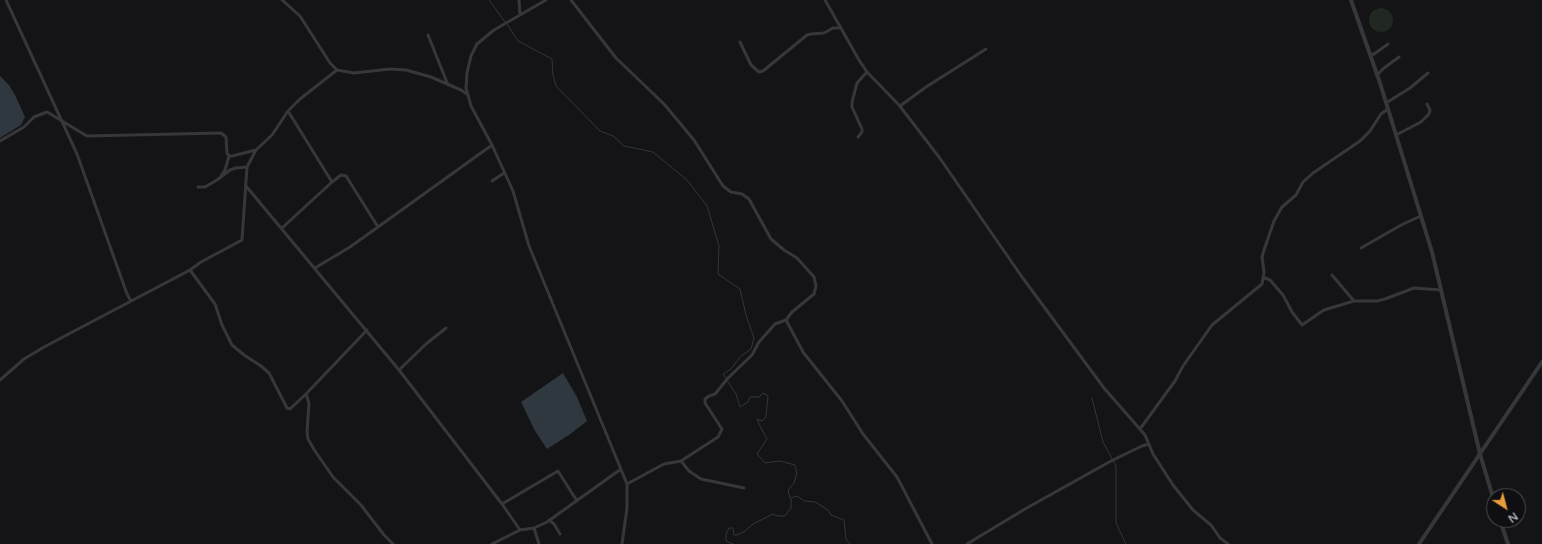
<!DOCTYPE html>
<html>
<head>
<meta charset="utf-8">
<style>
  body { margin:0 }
  #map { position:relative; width:1542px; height:544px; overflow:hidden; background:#141416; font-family:"Varela Round",sans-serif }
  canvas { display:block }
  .north { position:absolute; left:1486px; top:488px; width:40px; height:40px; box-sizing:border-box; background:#0f0f11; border:1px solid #4c4e53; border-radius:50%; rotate:144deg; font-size:11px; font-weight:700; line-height:16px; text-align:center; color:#a7acb5 }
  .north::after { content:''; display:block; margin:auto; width:14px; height:18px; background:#e89d3a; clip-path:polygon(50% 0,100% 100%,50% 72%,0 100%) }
</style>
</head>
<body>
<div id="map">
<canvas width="1542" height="544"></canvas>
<div class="north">N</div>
</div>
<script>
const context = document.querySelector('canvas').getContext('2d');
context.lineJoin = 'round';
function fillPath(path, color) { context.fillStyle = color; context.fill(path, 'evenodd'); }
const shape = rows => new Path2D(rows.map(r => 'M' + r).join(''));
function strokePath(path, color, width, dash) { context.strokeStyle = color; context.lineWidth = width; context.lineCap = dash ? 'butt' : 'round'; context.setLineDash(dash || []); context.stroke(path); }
const green = shape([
  '1369 20a12 12 0 1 1 24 0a12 12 0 1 1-24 0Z'
]);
const water = shape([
  [0,76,9,85,15,95,25,117,21,125,0,138],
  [563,373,577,397,587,421,569,435,547,449,535,431,521,402]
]);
const stream = shape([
  [489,0,505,22],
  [507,24,518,41,552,59,553,75,556,86,600,131,613,136,624,146,653,152,687,180,707,206,719,246,718,274,740,289,746,315,754,338,751,349,740,357,731,369,723,374,736,394,740,407,748,402,750,397,759,397,763,393,768,396,766,417,762,421,757,419,759,424,767,439,757,454,765,463,780,461,795,465,797,473,794,483,788,490,790,498,797,496,804,501,815,502,828,510,831,515,844,520,846,539,850,544],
  [1092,398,1103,442,1116,466,1116,523,1126,544],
  [733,544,726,541,726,534,729,528,733,528,734,535,737,535,745,531,753,524,773,514,778,516,785,516,791,508,791,499]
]);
const minor = shape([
  [6,0,77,154,127,294,131,301],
  [282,0,300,16,330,63,337,70,354,73,390,69,406,70,431,77,461,90,467,94],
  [519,0,520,15],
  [546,0,494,30,477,44,471,56,467,73,466,88,471,106,492,145,513,191,529,246,627,484,627,508,622,544],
  [571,0,616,58,664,104,694,140,723,186,731,192,742,194,749,199,771,239,784,250,797,258,814,277,816,286,814,294,792,312,786,320,775,324,759,342,752,355,728,378,715,394,709,396,705,399,705,403,722,429,718,437,681,461,664,464,627,484],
  [825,0,859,60,867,72,899,105,939,157,1022,277,1104,388,1145,435,1153,454,1173,485,1193,510,1211,525,1220,538,1228,544],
  [428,35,448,85],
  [740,42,751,65,759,72,763,71,807,35,811,34,824,33,833,28,840,28],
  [1370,55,1374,54,1388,44],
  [1377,75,1384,68,1399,57],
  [1386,103,1410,88,1428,73],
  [900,106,926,87,986,49],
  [1396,135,1421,122,1429,114,1430,110,1427,104],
  [858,137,862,132,862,129,852,107,852,102,857,83,867,72],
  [0,141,24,127,34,117,47,112,87,136,221,133,226,137,227,153,229,156,232,156,256,150],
  [221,176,225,170,229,156],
  [492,181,504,173],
  [332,182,341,175,346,176,378,227,492,145],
  [246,186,399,370,502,504,520,530],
  [198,187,205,187,217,180,230,170,236,168,247,167],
  [282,228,332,182,288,111],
  [1361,248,1403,224,1421,216],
  [315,268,350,247,378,227],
  [190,270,215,304,222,325,232,345,244,355,261,366,269,373,287,408,290,409,306,394,309,403,307,432,308,439,315,451,333,477,361,505,384,535,393,544],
  [1332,275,1354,301],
  [1263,277,1270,280,1283,295,1292,312,1302,325,1324,310,1354,301,1377,301,1385,299,1414,288,1441,290],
  [786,320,803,352,842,401,863,434,897,477,932,544],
  [399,370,426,344,446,328],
  [0,380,24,359,44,347,190,270,201,262,242,240,247,167,256,150,272,135,288,111,300,99,337,70],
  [306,394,367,330],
  [1140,429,1175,381,1183,366,1212,325,1262,284,1264,272,1262,257,1264,250,1274,221,1282,207,1296,195,1303,182,1313,173,1360,141,1370,131,1381,114,1388,109],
  [681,461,689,471,701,479,744,488],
  [502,504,558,471,577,501],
  [549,520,554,524,560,534],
  [534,528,539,544],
  [492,544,520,530,534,528,547,522,621,469],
  [967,544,1025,509,1111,461,1142,446,1149,444]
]);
const tertiary = shape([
  [1351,0,1380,83,1432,252,1480,454,1494,501],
  [1500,520,1508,544],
  [1419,544,1542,362]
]);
fillPath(green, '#202821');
fillPath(water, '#2e383e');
strokePath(stream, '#2e383e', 1);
strokePath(minor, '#35373b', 3);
strokePath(tertiary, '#35373b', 4);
</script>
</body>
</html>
